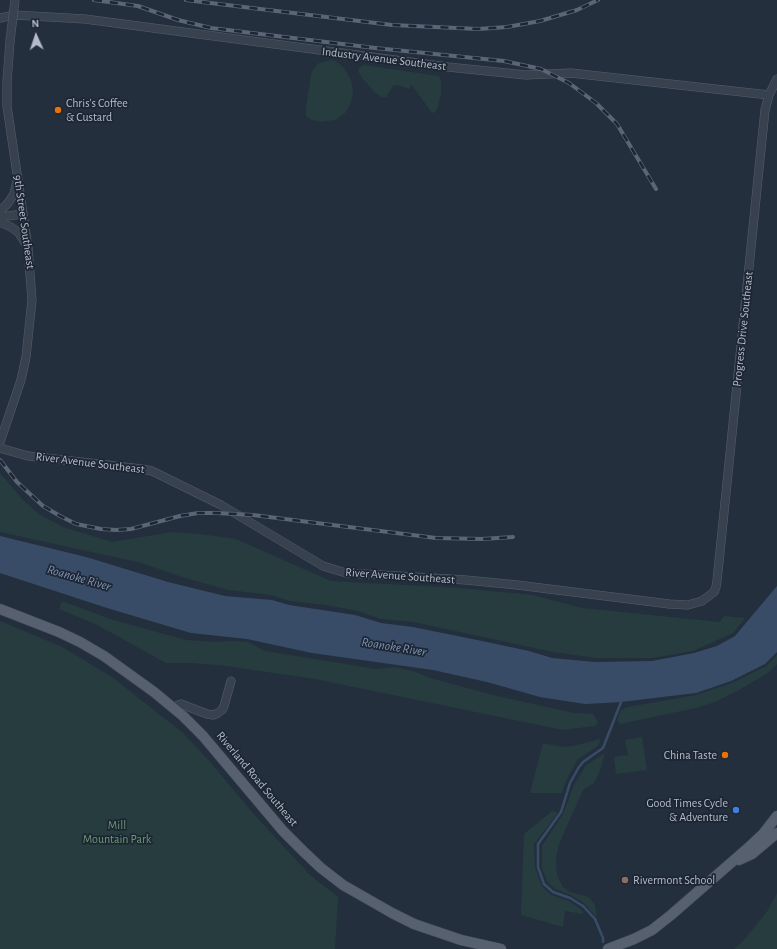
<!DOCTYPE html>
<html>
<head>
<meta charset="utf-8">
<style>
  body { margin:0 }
  #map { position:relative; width:777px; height:949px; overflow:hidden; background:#242f3e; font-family:"Alegreya Sans",sans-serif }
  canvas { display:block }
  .north { position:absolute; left:16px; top:16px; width:40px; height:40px; -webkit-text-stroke:3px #1d2633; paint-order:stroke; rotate:357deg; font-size:11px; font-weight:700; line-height:16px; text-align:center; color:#b4bcc9 }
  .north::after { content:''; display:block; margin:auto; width:14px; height:18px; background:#b4bcc9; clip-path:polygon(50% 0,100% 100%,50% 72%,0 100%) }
</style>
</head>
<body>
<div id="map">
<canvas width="777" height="949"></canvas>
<div class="north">N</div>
</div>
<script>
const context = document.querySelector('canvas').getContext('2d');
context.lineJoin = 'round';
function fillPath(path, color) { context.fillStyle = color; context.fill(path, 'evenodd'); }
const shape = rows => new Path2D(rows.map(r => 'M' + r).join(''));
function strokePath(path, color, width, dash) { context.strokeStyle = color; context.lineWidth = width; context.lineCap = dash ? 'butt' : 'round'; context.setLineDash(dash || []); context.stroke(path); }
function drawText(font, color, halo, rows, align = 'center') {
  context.font = font + ' "Alegreya Sans",sans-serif'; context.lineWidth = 3.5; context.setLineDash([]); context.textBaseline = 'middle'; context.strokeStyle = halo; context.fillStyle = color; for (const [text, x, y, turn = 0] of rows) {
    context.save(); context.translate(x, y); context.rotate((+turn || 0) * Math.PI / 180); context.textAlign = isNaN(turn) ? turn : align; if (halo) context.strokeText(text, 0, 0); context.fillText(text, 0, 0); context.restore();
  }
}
const green = shape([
  [331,60,336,61,344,68,351,80,353,91,351,103,345,113,335,120,321,122,312,120,306,116,306,108,311,74,314,68,319,63],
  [363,65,439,76,441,82,441,94,437,109,435,112,432,113,411,84,410,89,397,85,393,86,386,97,382,97,374,92,362,78,358,71,359,68],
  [0,473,24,501,39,514,63,527,112,542,172,532,200,534,236,539,331,581,460,588,533,595,582,608,720,622,724,616,745,618,733,633,693,651,653,658,596,658,553,652,413,622,381,619,358,611,326,605,290,601,271,595,228,590,182,577,142,563,0,532],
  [62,601,113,620,186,640,215,642,235,641,248,642,265,651,376,669,395,667,416,672,430,678,497,696,574,713,593,714,598,722,595,726,563,730,315,679,226,666,192,663,166,663,97,625,59,609],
  [0,621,62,647,112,677,183,733,211,763,251,811,310,875,338,897,335,949,0,949],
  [777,655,777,664,769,672,739,690,715,702,696,708,620,724,617,720,620,711,627,707,696,695,732,683,766,666],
  [642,737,647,770,616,774,614,757,628,755,625,740],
  [601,739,598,746,578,759,565,783,562,793,530,793,543,743,562,747,573,746],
  [605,753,599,773,594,783,583,790,559,844,556,858,557,875,563,887,570,892,589,897,595,905,597,918,585,904,571,895,555,889,547,881,542,868,542,846,563,814,574,785,586,765],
  [552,811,558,813,534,844,535,868,542,886,551,895,569,901,582,910,583,914,565,911,563,927,521,915,524,834],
  [777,893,777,949,734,949,744,940,768,910]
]);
const water = shape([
  [0,536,86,557,168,582,225,596,272,600,289,605,355,615,381,623,413,627,482,641,529,651,552,658,595,662,652,661,694,653,717,646,735,636,777,586,777,652,765,664,731,681,696,693,621,702,585,704,540,697,487,682,433,670,312,653,247,639,191,633,107,608,0,573]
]);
const stream = shape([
  [603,942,603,938,595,919,583,906,570,898,553,892,544,884,538,867,538,844,561,812,570,783,579,767,583,762,603,748,621,702,620,699]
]);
const minor = shape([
  [0,18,14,15,85,19,448,67,526,75,571,73,769,95],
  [0,211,8,203,14,194,17,181],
  [0,217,23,214],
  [0,222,11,227,19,233,26,244],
  [0,442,21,380,26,357,32,300,28,248,7,106,7,82,10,41],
  [0,448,28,456,142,469,152,471,221,505,323,566,346,573,466,580,517,585,669,604,688,605,702,601,714,592,716,587,717,581,765,110,769,95,777,79],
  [175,709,178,705,181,704,207,714,213,715,218,713,222,710,224,706,231,681]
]);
const major = shape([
  [0,609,59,632,80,642,104,656,154,692,183,716,203,736,283,831,303,851,321,868,343,885,392,913,414,924,461,940,501,949],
  [739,860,752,854,777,833],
  [608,949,634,939,652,930,671,915,748,848,763,834,777,816]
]);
const rail = shape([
  [94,0,138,6,178,20,211,28,375,48,504,61,541,69,569,83,596,103,617,124,656,189],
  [186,0,392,25,478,29,507,27,540,21,577,10,598,0],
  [0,460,17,482,43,506,60,516,76,524,101,529,116,530,131,529,180,516,198,513,216,513,253,515,436,538,482,539,513,537]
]);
const minorBridge = shape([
  [10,41,15,0]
]);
const markers = [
  [58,110,4,"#e8710a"],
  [725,755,4,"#e8710a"],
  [736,810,4,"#3f7fe0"],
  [625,880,4,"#8d6e63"]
];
const streetNames = [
  ["Industry Avenue Southeast",384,59,7],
  ["9th Street Southeast",24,222,82],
  ["Progress Drive Southeast",743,329,-84],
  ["River Avenue Southeast",90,463,7],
  ["River Avenue Southeast",400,576,4],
  ["Riverland Road Southeast",257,779,50]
];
const poiNames = [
  ["Chris's Coffee",66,103],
  ["& Custard",66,117],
  ["China Taste",717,755,"right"],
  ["Good Times Cycle",728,803,"right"],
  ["& Adventure",728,817,"right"],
  ["Rivermont School",633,880]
];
const parkNames = [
  ["Mill",117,825],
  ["Mountain Park",117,839]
];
const waterNames = [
  ["Roanoke River",79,578,16],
  ["Roanoke River",394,647,9]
];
fillPath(green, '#263c3f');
fillPath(water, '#394c67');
strokePath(stream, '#394c67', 2.5);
strokePath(minor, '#565f6c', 9);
strokePath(major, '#414a57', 11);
strokePath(minor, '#38414e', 8);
strokePath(major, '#56606e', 10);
strokePath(rail, '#5a6575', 4);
strokePath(rail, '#1d2633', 2.5, [8]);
strokePath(minorBridge, '#565f6c', 9, []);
strokePath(minorBridge, '#38414e', 8);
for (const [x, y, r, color] of markers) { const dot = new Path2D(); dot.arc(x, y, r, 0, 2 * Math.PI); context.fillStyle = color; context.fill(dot); strokePath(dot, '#1d2633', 1.5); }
drawText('12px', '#b4bcc9', '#1d2633', streetNames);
drawText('12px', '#b4bcc9', '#1d2633', poiNames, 'left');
drawText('12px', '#6b9a76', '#1d2633', parkNames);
drawText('italic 13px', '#7c92b1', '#1d2633', waterNames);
</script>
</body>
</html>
